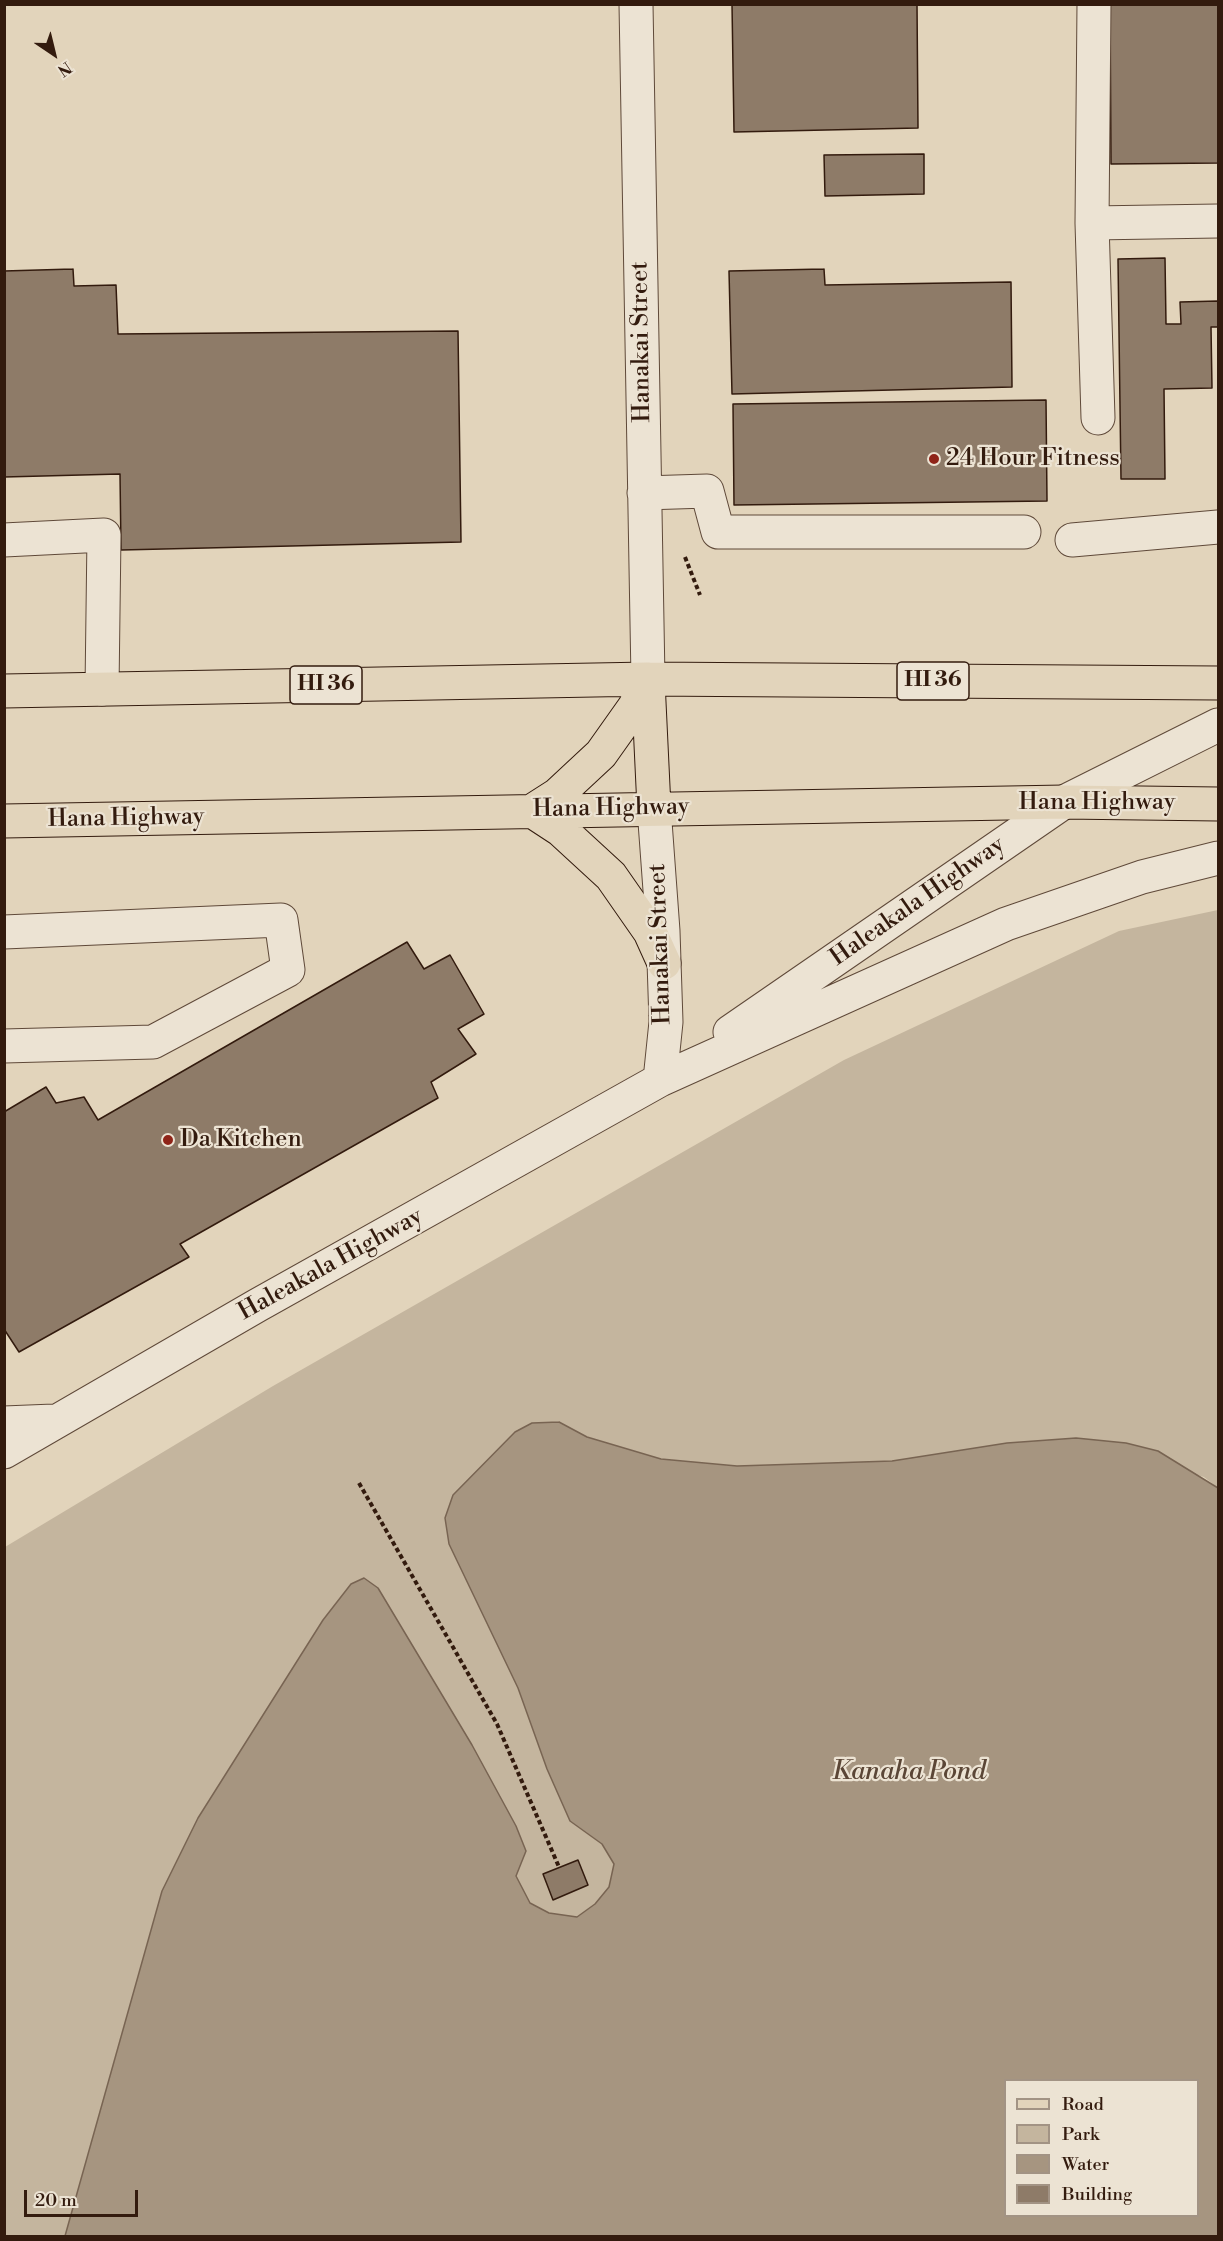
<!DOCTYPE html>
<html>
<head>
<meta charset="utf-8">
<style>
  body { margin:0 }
  #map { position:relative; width:1223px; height:2241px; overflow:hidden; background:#e2d4bb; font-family:"Libre Bodoni",serif }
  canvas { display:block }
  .frame { position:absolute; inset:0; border:6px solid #331b0e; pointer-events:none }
  .legend { position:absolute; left:1004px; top:2079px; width:195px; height:138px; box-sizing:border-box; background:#ece3d3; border:2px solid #a29384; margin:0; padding:8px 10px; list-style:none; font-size:18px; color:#331b0e }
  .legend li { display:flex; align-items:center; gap:12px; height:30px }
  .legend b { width:30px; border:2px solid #a29384 }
  .north { position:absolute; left:24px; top:24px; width:60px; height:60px; -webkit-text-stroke:4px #ece3d3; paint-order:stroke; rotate:145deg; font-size:16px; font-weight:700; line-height:24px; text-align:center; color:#331b0e }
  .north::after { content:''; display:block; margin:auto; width:21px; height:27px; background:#331b0e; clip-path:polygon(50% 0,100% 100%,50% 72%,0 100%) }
  .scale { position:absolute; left:24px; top:2190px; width:114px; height:27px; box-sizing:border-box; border:3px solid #331b0e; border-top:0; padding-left:8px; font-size:18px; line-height:21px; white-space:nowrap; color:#331b0e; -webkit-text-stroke:4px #ece3d3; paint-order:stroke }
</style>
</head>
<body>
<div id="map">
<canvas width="1223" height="2241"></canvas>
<div class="frame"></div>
<ul class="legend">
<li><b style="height:8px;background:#e2d4bb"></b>Road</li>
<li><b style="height:16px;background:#c4b59e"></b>Park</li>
<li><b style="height:16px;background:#a69580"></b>Water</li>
<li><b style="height:16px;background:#8e7b68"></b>Building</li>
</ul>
<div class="north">N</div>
<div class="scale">20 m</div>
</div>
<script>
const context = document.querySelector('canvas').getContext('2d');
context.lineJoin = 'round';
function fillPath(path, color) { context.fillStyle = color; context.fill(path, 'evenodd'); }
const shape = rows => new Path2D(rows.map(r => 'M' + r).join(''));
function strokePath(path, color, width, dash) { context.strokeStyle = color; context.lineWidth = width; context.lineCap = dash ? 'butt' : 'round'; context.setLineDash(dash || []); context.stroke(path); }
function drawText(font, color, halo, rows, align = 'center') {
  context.font = font + ' "Libre Bodoni",serif'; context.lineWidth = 4.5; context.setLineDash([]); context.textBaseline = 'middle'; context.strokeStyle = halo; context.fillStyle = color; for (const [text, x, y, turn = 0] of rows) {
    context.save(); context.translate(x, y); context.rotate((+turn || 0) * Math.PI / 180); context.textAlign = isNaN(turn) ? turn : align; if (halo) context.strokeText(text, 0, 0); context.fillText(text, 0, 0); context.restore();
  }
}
const green = shape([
  [1218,910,1218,1488,1204,1477,1076,1438,1007,1443,892,1461,737,1466,661,1459,587,1437,559,1422,515,1432,493,1455,518,1688,547,1769,570,1821,602,1844,614,1864,609,1887,595,1904,577,1917,549,1913,530,1903,516,1876,526,1851,516,1826,351,1584,323,1620,198,1818,162,1891,65,2236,5,2236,5,1547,273,1386,844,1060,1119,931]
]);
const water = shape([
  [559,1422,587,1437,661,1459,737,1466,892,1461,1007,1443,1076,1438,1126,1443,1158,1451,1218,1488,1218,2236,65,2236,162,1891,198,1818,323,1620,351,1584,364,1578,378,1588,472,1745,516,1826,526,1851,516,1876,530,1903,549,1913,577,1917,595,1904,609,1887,614,1864,602,1844,570,1821,547,1769,518,1688,449,1544,445,1518,453,1495,515,1432,532,1423,559,1422],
  [1006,2080,1198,2080,1198,2216,1006,2216,1006,2080]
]);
const building = shape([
  [732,4,917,4,918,128,734,132,732,4],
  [1110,4,1218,4,1218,163,1111,164,1110,4],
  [924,154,924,194,825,196,824,155,924,154],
  [1165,258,1166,324,1181,324,1180,302,1218,301,1218,327,1211,327,1212,388,1164,389,1165,479,1121,479,1118,259,1165,258],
  [73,269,74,286,116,285,118,334,458,331,461,542,121,550,120,474,4,477,4,271,73,269],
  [824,269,825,285,1011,282,1012,387,732,394,729,271,824,269],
  [1046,400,1047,501,734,505,733,404,1046,400],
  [407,942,424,969,450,955,484,1014,458,1029,476,1054,431,1082,438,1098,180,1244,189,1257,19,1352,4,1329,4,1112,46,1087,56,1103,84,1097,98,1120,407,942],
  [578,1860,588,1885,553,1900,543,1874,578,1860]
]);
const path = shape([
  [685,557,700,595],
  [359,1483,497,1724,559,1867]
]);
const minor = shape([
  [636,4,648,679],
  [1094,4,1092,223,1218,221],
  [1092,223,1098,418],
  [644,493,707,491,718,532,1024,532],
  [4,540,104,535,102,689],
  [1072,540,1218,527],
  [654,808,663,931,666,1022,660,1080],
  [4,932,281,920,288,970,153,1042,4,1046],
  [730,1032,1064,802,1218,725],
  [4,1423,54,1421],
  [4,1452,258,1305,660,1080,1006,924,1142,877,1218,858]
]);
const major = shape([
  [648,681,654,808],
  [4,691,648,679,1218,683],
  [532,811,561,830,611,876,650,932,664,963],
  [532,811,557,795,601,754,635,706,648,679],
  [4,821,1064,802,1218,804]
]);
const markers = [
  [934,459,6,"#8f2418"],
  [168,1140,6,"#8f2418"]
];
const shields = [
  [933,681,72],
  [326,685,72]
];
const shieldNames = [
  ["HI 36",933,681],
  ["HI 36",326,685]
];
const streetNames = [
  ["Hanakai Street",642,342,-91],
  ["Hana Highway",1097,803],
  ["Hana Highway",611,809,-1],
  ["Hana Highway",126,819,-1],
  ["Haleakala Highway",918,902,-35],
  ["Hanakai Street",661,944,-92],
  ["Haleakala Highway",331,1265,-29]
];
const poiNames = [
  ["24 Hour Fitness",946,459],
  ["Da Kitchen",180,1140]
];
const waterNames = [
  ["Kanaha Pond",909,1773]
];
fillPath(green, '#c4b59e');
fillPath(water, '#a69580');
strokePath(water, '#786452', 1.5);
fillPath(building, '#8e7b68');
strokePath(building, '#331b0e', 1.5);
strokePath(minor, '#5f4939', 35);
strokePath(major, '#331b0e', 35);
strokePath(path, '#331b0e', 4, [4.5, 3]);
strokePath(minor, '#ece3d3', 33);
strokePath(major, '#e2d4bb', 33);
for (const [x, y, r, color] of markers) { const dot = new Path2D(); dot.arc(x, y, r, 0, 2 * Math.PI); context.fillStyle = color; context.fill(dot); strokePath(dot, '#ece3d3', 2); }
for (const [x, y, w] of shields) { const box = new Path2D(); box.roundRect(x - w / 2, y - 19, w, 38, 4.5); context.fillStyle = '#ece3d3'; context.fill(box); strokePath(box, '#331b0e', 1.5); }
drawText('bold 22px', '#331b0e', null, shieldNames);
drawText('24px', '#331b0e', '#ece3d3', streetNames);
drawText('24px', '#331b0e', '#ece3d3', poiNames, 'left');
drawText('italic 26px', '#5b4636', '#ece3d3', waterNames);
</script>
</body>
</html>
